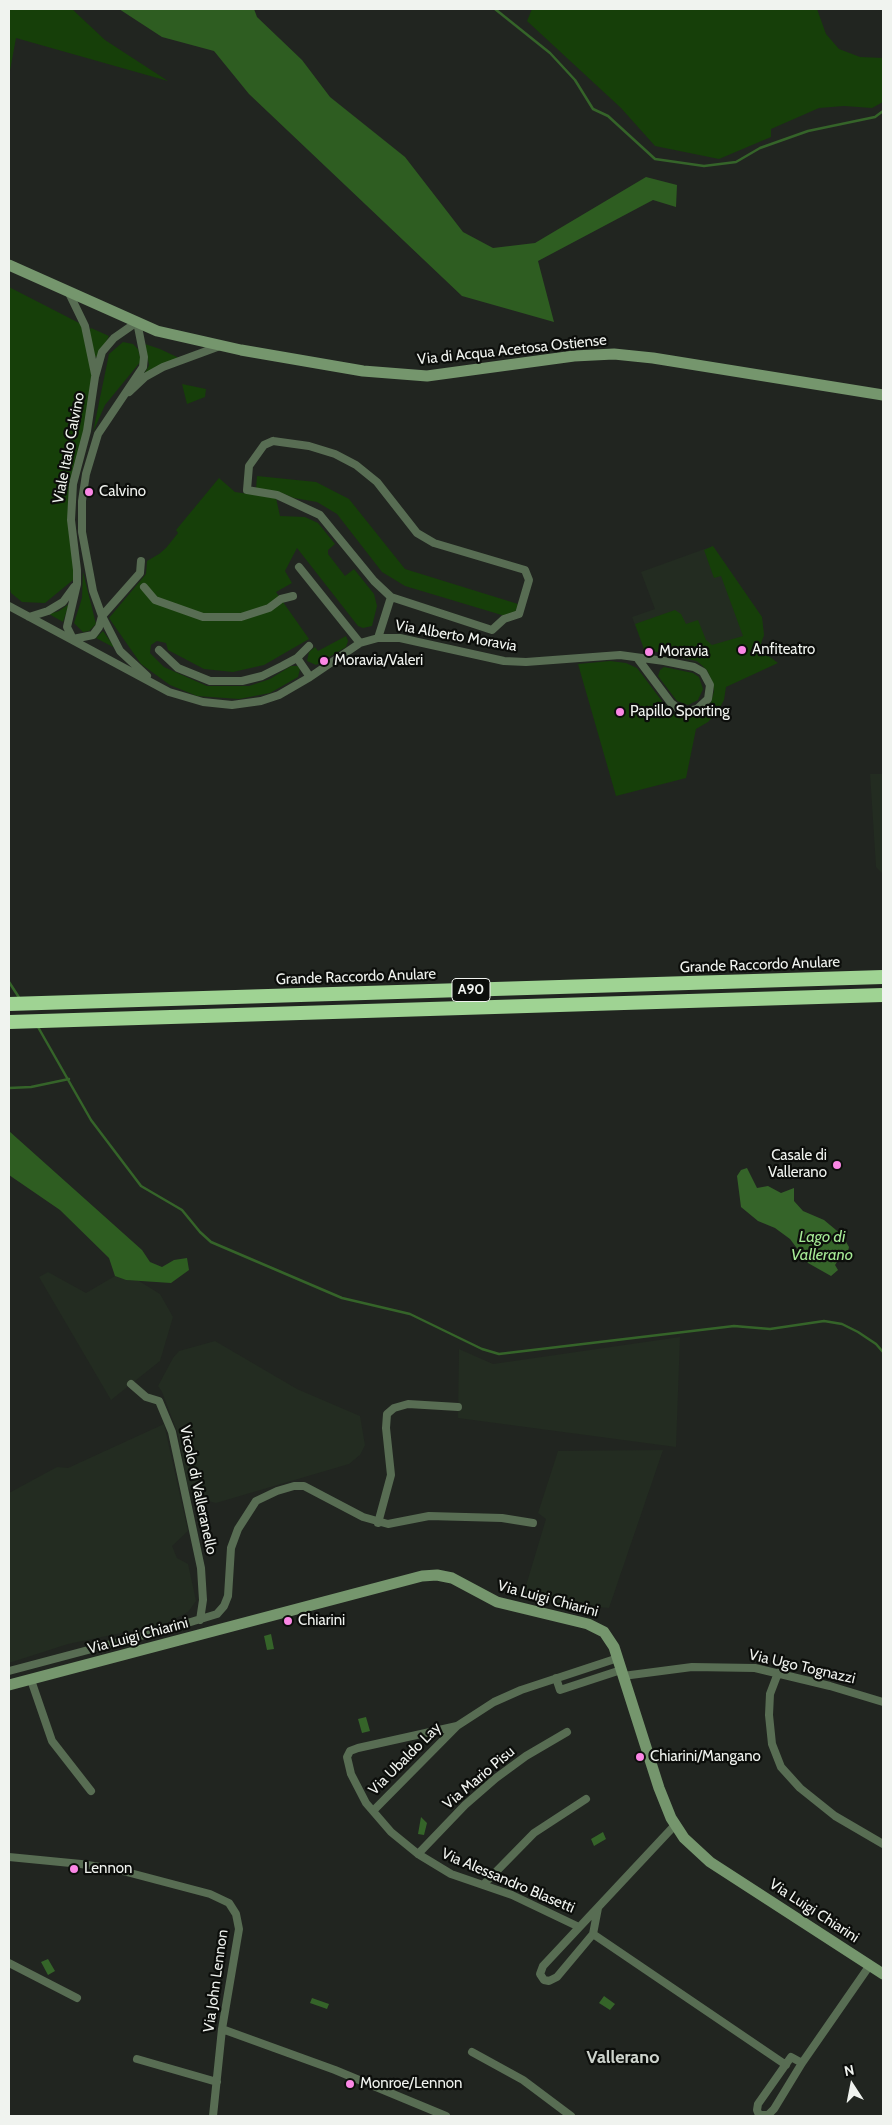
<!DOCTYPE html>
<html>
<head>
<meta charset="utf-8">
<style>
  body { margin:0 }
  #map { position:relative; width:892px; height:2125px; overflow:hidden; background:#212520; font-family:Cabin,sans-serif }
  canvas { display:block }
  .frame { position:absolute; inset:0; border:10px solid #f0f3ef; pointer-events:none }
  .north { position:absolute; left:827px; top:2060px; width:50px; height:50px; -webkit-text-stroke:4px #0c0e0b; paint-order:stroke; rotate:349deg; font-size:14px; font-weight:700; line-height:20px; text-align:center; color:#f0f3ef }
  .north::after { content:''; display:block; margin:auto; width:18px; height:22px; background:#f0f3ef; clip-path:polygon(50% 0,100% 100%,50% 72%,0 100%) }
</style>
</head>
<body>
<div id="map">
<canvas width="892" height="2125"></canvas>
<div class="frame"></div>
<div class="north">N</div>
</div>
<script>
const context = document.querySelector('canvas').getContext('2d');
context.lineJoin = 'round';
function fillPath(path, color) { context.fillStyle = color; context.fill(path, 'evenodd'); }
const shape = rows => new Path2D(rows.map(r => 'M' + r).join(''));
function strokePath(path, color, width, dash) { context.strokeStyle = color; context.lineWidth = width; context.lineCap = dash ? 'butt' : 'round'; context.setLineDash(dash || []); context.stroke(path); }
function drawText(font, color, halo, rows, align = 'center') {
  context.font = font + ' Cabin,sans-serif'; context.lineWidth = 4.5; context.setLineDash([]); context.textBaseline = 'middle'; context.strokeStyle = halo; context.fillStyle = color; for (const [text, x, y, turn = 0] of rows) {
    context.save(); context.translate(x, y); context.rotate((+turn || 0) * Math.PI / 180); context.textAlign = isNaN(turn) ? turn : align; if (halo) context.strokeText(text, 0, 0); context.fillText(text, 0, 0); context.restore();
  }
}
const built = shape([
  [713,546,762,617,764,635,758,651,723,669,644,649,632,617,655,609,641,572],
  [870,774,883,774,883,874,876,867],
  [48,1272,86,1293,115,1276,126,1280,139,1281,160,1294,173,1317,160,1361,111,1400,39,1277],
  [680,1337,676,1447,458,1418,459,1349,493,1364],
  [215,1341,297,1389,360,1416,365,1445,360,1455,349,1464,216,1503,204,1500,188,1488,178,1434,162,1392,158,1386,173,1358,179,1351],
  [164,1424,188,1531,172,1546,177,1558,188,1564,196,1601,188,1612,164,1624,68,1644,9,1663,9,1493,57,1467,68,1468],
  [663,1450,609,1608,522,1599,546,1519,538,1513,558,1451]
]);
const green = shape([
  [9,9,72,9,105,40,168,81,16,38,9,76],
  [532,9,817,9,826,34,839,49,860,57,883,58,883,102,872,108,844,106,819,108,771,129,771,137,719,159,655,146,621,108,527,21],
  [9,287,85,326,95,388,73,484,73,580,45,603,22,602,11,593,9,585],
  [91,328,109,336,98,357,95,357,89,330],
  [123,342,133,344,138,349,141,361,105,405,93,432,109,354],
  [145,344,160,349,179,358,138,379,146,371,149,365],
  [182,384,206,389,205,397,187,404],
  [257,476,316,482,349,499,405,569,518,604,515,613,505,616,405,586,382,572,337,514,317,502,294,498,282,493,256,489],
  [219,478,235,492,276,498,280,516,305,517,318,523,335,544,328,550,328,554,345,576,354,569,374,594,377,606,372,626,363,628,358,626,297,548,285,571,292,583,276,592,309,639,264,665,233,672,204,669,168,650,166,643,157,641,151,645,150,653,164,667,207,686,249,686,270,679,291,666,298,666,300,669,298,677,270,693,239,699,197,696,170,685,141,664,109,618,146,574,147,561,159,554,166,548,178,533,176,530],
  [713,546,762,617,764,635,759,649,778,663,726,687,724,700,718,711,708,722,696,729,686,778,616,796,578,664,610,661,626,663,637,668,671,713,685,718,703,712,711,702,714,691,712,681,707,670,697,661,644,649,635,624,675,610,681,614,686,624,698,620,706,640,712,645,743,636,721,576,714,578,704,550],
  [83,572,96,624,89,631,83,632,74,623,82,598],
  [69,604,63,622,49,614,59,611],
  [103,631,113,645,113,647,96,638],
  [346,636,348,641,346,647,316,665,307,661,309,652,315,647,318,651],
  [664,667,693,673,699,677,703,689,698,700,688,705,677,701,658,676,660,670]
]);
const forest = shape([
  [119,9,254,9,257,17,302,60,330,97,405,157,463,232,493,248,535,243,646,177,677,185,676,207,653,200,538,261,554,322,462,296,249,94,214,51,162,37],
  [9,1131,142,1250,150,1262,162,1267,174,1260,187,1258,189,1270,171,1283,126,1280,115,1276,109,1258,60,1210,9,1175]
]);
const water = shape([
  [747,1168,757,1188,768,1186,781,1193,794,1188,794,1201,803,1211,824,1220,842,1235,849,1247,847,1256,841,1256,835,1265,838,1270,831,1276,808,1263,790,1239,775,1228,758,1221,741,1207,737,1176,741,1170],
  [271,1634,274,1649,267,1650,264,1636],
  [366,1717,370,1731,362,1733,358,1719],
  [421,1817,427,1823,424,1835,418,1834],
  [603,1832,606,1839,594,1846,591,1839],
  [48,1959,55,1971,48,1975,41,1962],
  [604,1996,615,2004,610,2010,599,2003],
  [312,1998,329,2004,327,2009,310,2003]
]);
const stream = shape([
  [495,9,550,53,575,80,593,109,608,116,655,159,704,166,736,162,760,148,808,131,875,117,883,111],
  [9,982,20,999],
  [38,1027,91,1120,141,1186,182,1210,200,1232,211,1242,342,1298,410,1314,482,1349,499,1354,734,1326,770,1329,824,1321,842,1324,858,1332,876,1344,883,1352],
  [9,1088,31,1087,69,1079]
]);
const street = shape([
  [69,293,85,326,95,374],
  [129,392,145,377,163,367,220,346],
  [273,441,309,446,335,454,356,465,377,482,417,533,434,543,525,570,529,580,519,614,504,619,492,630,391,597,374,581,320,515,277,495,247,490,249,466,264,445,273,441],
  [299,567,360,643],
  [144,587,155,600,203,617,241,617,269,608,281,599,293,596],
  [9,606,169,692,203,702,232,705,261,701,279,695,310,677,360,643,378,638,400,638,504,661,526,662,620,655,664,661,694,667,703,672,710,685,708,699,697,709,688,711,679,709,671,703,638,659],
  [29,617,48,611,63,602,74,587],
  [378,638,391,597],
  [73,639,67,627,77,584,77,570,71,520,73,484,87,431,95,377,102,352,114,338,137,322,144,357,143,367,98,434,86,474,82,501,82,532,93,591,102,616,120,651,147,676],
  [73,639,93,635,99,627,102,616,140,573,141,561],
  [159,650,178,668,210,681,242,681,262,676,282,666,297,658,309,646],
  [297,658,310,677],
  [131,1384,146,1397,159,1401,172,1432,201,1568,203,1600,200,1620],
  [378,1523,391,1475,386,1428,387,1414,394,1408,408,1404,458,1407],
  [9,1671,171,1628,217,1614,224,1606,228,1596,231,1548,238,1529,256,1501,277,1491,294,1486,304,1486,363,1517,388,1524,429,1516,502,1518,533,1523],
  [778,1673,770,1694,769,1715,772,1744,781,1767,800,1788,835,1816,883,1844],
  [623,1676,692,1667,755,1668,830,1686,883,1702],
  [556,1678,560,1690,621,1670],
  [31,1680,52,1741,91,1791],
  [373,1811,457,1726],
  [418,1854,465,1805,496,1778,526,1756,567,1732],
  [9,1857,81,1864,119,1870,210,1894,229,1903,236,1914,239,1929,222,2029,213,2116],
  [483,1885,534,1833,586,1799],
  [598,1908,593,1934,557,1977,549,1981,544,1980,540,1974,543,1966,675,1825],
  [579,1927,512,1895,451,1874,418,1854,391,1832,366,1803,351,1774,347,1757,350,1751,358,1748,457,1726,494,1702,521,1690,618,1658],
  [593,1934,786,2065],
  [9,1963,77,1998],
  [222,2029,335,2070,446,2116],
  [472,2052,523,2080,571,2116],
  [137,2059,217,2082],
  [802,2063,791,2057,758,2104,757,2110,759,2115,768,2115,774,2109,802,2063,870,1965]
]);
const secondary = shape([
  [9,265,157,331,241,350,363,371,427,376,574,356,614,354,653,358,883,395],
  [9,1685,422,1576,437,1575,452,1578,497,1602,588,1624,604,1632,614,1647,659,1788,671,1818,684,1838,710,1862,883,1974]
]);
const highway = shape([
  [9,1004,883,977],
  [9,1022,883,995]
]);
const markers = [
  [89,492,5,"#fb87e5"],
  [742,650,5,"#fb87e5"],
  [649,652,5,"#fb87e5"],
  [324,661,5,"#fb87e5"],
  [620,712,5,"#fb87e5"],
  [837,1165,5,"#fb87e5"],
  [288,1621,5,"#fb87e5"],
  [640,1757,5,"#fb87e5"],
  [74,1869,5,"#fb87e5"],
  [350,2084,5,"#fb87e5"]
];
const shields = [
  [471,990,38]
];
const shieldNames = [
  ["A90",471,990]
];
const streetNames = [
  ["Via di Acqua Acetosa Ostiense",512,350,-6],
  ["Viale Italo Calvino",69,448,-79],
  ["Via Alberto Moravia",456,636,10],
  ["Grande Raccordo Anulare",760,965,-2],
  ["Grande Raccordo Anulare",356,977,-2],
  ["Vicolo di Valleranello",198,1490,78],
  ["Via Luigi Chiarini",548,1599,15],
  ["Via Luigi Chiarini",138,1636,-15],
  ["Via Ugo Tognazzi",802,1667,13],
  ["Via Ubaldo Lay",405,1759,-45],
  ["Via Mario Pisu",479,1778,-40],
  ["Via Alessandro Blasetti",508,1881,23],
  ["Via Luigi Chiarini",814,1911,33],
  ["Via John Lennon",216,1981,-82]
];
const poiNames = [
  ["Calvino",99,492],
  ["Anfiteatro",752,650],
  ["Moravia",659,652],
  ["Moravia/Valeri",334,661],
  ["Papillo Sporting",630,712],
  ["Casale di",827,1156,"right"],
  ["Vallerano",827,1173,"right"],
  ["Chiarini",298,1621],
  ["Chiarini/Mangano",650,1757],
  ["Lennon",84,1869],
  ["Monroe/Lennon",360,2084]
];
const waterNames = [
  ["Lago di",822,1237],
  ["Vallerano",822,1255]
];
const quarterNames = [
  ["Vallerano",623,2058]
];
fillPath(built, '#232c21');
fillPath(green, '#163f09');
fillPath(forest, '#2e5d21');
fillPath(water, '#356429');
strokePath(stream, '#356429', 2.5);
strokePath(street, '#586d53', 8);
strokePath(secondary, '#75966d', 11);
strokePath(highway, '#9fd393', 14);
for (const [x, y, r, color] of markers) { const dot = new Path2D(); dot.arc(x, y, r, 0, 2 * Math.PI); context.fillStyle = color; context.fill(dot); strokePath(dot, '#0c0e0b', 2); }
for (const [x, y, w] of shields) { const box = new Path2D(); box.roundRect(x - w / 2, y - 11.5, w, 23, 4); context.fillStyle = '#0c0e0b'; context.fill(box); strokePath(box, '#f0f3ef', 1); }
drawText('bold 14px', '#f0f3ef', null, shieldNames);
drawText('15px', '#f0f3ef', '#0c0e0b', streetNames);
drawText('15px', '#f0f3ef', '#0c0e0b', poiNames, 'left');
drawText('italic 16px', '#a6eb96', '#0c0e0b', waterNames);
drawText('bold 18px', '#ccd2cb', '#0c0e0b', quarterNames);
</script>
</body>
</html>
